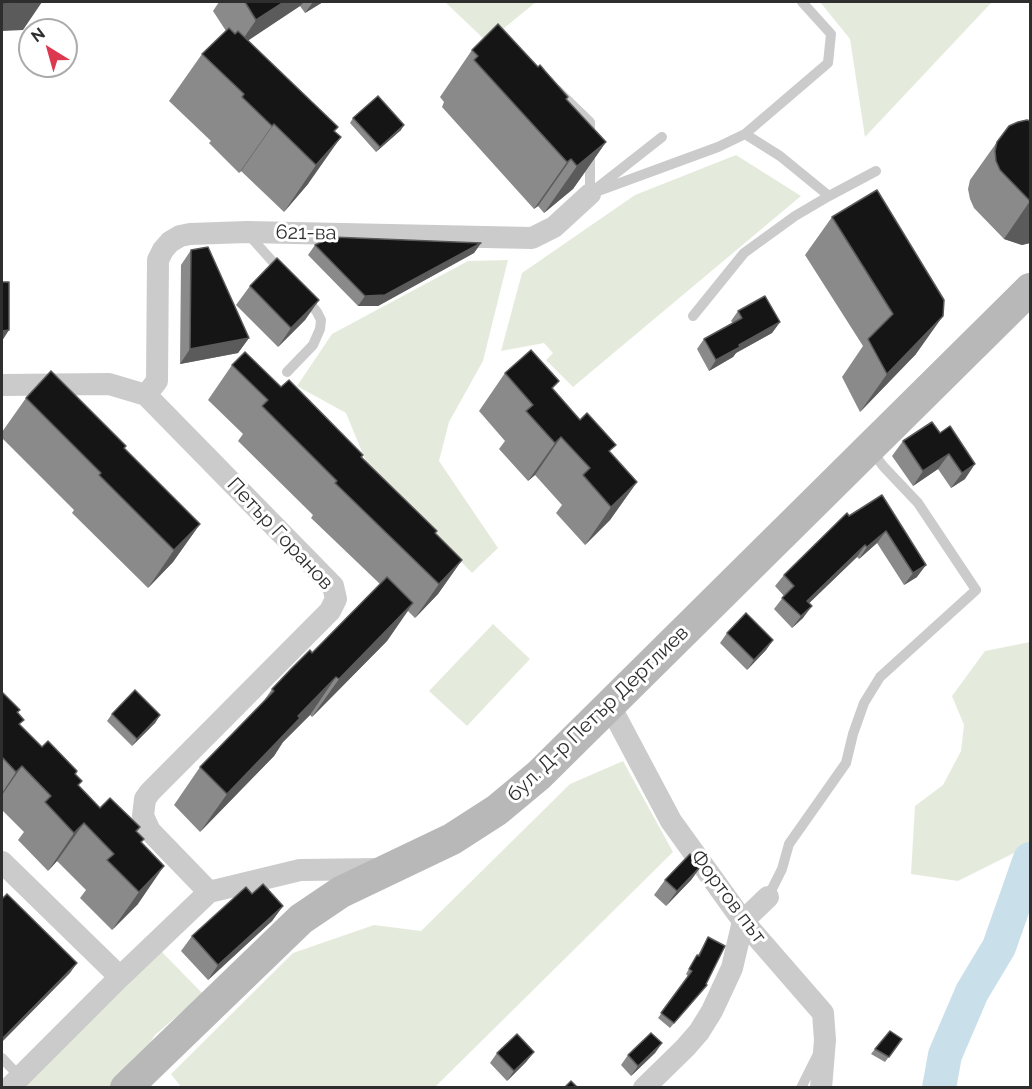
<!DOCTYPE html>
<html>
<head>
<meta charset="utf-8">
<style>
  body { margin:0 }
  #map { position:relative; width:1032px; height:1089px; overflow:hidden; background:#fff; font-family:Raleway,sans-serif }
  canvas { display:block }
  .frame { position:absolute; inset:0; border:3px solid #2e2e2e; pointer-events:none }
  .north { position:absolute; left:18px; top:18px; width:60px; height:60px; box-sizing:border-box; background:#fff; border:2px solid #ababab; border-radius:50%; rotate:323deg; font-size:16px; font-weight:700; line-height:24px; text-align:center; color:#2e2e2e }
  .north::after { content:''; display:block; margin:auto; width:21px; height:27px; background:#dc3951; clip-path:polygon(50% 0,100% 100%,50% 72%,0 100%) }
</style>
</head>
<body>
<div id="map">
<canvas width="1032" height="1089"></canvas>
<div class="frame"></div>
<div class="north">N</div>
</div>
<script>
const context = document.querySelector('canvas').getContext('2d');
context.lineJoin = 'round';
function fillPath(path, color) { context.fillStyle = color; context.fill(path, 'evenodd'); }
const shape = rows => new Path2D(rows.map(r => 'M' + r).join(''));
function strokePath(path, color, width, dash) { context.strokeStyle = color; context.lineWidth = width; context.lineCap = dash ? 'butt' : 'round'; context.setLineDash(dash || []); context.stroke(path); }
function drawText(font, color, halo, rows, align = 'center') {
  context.font = font + ' Raleway,sans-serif'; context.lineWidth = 6; context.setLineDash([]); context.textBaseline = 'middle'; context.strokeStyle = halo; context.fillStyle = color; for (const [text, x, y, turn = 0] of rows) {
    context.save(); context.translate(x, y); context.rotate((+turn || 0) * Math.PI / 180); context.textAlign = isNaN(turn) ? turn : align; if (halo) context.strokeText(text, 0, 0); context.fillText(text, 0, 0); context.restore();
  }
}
const green = shape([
  [445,2,536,2,487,42],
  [820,2,992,2,865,137,850,39],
  [736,155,801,196,573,387,546,360,553,353,544,343,501,351,522,273,635,195],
  [508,260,483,361,449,422,439,461,498,548,472,573,367,464,346,413,297,386,332,334,468,261],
  [493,624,530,659,467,726,429,691],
  [1030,642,1030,845,958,881,911,874,915,806,943,785,961,751,964,725,952,696,985,651],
  [623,761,673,852,435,1087,181,1087,171,1074,293,953,374,925,421,931,570,784],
  [161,951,203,994,155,1035,136,1065,112,1087,24,1088]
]);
const river = shape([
  [939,1088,945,1055,972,992,999,947,1030,859]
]);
const service = shape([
  [802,2,831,34,828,63,745,134,780,156,829,196,876,171],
  [557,90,590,122,590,194,718,147,745,134],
  [597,188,662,137],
  [247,233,282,272],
  [693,316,744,253,795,216,829,196],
  [287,372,313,345,320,329,321,320,317,312,305,297],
  [768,897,782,869,789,844,846,763,853,734,864,703,880,677,976,590,918,503,883,466,871,450],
  [2,1058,20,1077],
  [801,1088,818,1054]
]);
const minor = shape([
  [2,385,109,384,146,395,333,586,336,599,330,611,150,792,145,799,143,816,150,831,209,892],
  [146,395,157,381,158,260,163,250,170,242,180,236,190,234,247,232,532,238,554,227,590,194],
  [610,706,671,821,743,921,823,1013,825,1040,821,1088],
  [2,862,120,977],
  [9,1088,120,977,209,892,300,870,381,869],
  [644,1088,685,1048,699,1032,712,1011,732,968,743,921,768,897]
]);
const secondary = shape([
  [126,1088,301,919,341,892,452,839,497,810,539,775,1030,289]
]);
const wall = shape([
  [219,2,323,2,305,13,300,6,248,40,335,131,308,184,284,212,241,171,239,173,209,143,211,141,169,101,202,54,226,31,213,11],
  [472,50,538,67,568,97,566,99,606,142,573,189,544,213,538,206,534,209,442,107,444,102,440,97],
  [353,118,401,130,376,152,350,123],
  [1030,121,1030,243,1022,245,1004,239,974,208,970,199,968,189,970,180,997,142],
  [877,190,916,354,860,412,842,377,863,346,805,255,832,217],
  [481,243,474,253,378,306,358,306,308,255,315,245],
  [191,250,249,338,238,353,180,364,181,265],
  [250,286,319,300,305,320,278,347,236,305],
  [738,311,780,322,772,333,736,353,733,357,709,371,697,349,704,339,733,323,731,321],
  [232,365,281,387,363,455,362,457,435,533,462,560,438,594,415,618,408,611,387,641,312,717,310,715,283,742,274,756,200,832,174,805,200,767,261,705,272,689,312,653,380,584,311,518,313,515,238,441,243,434,208,400],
  [505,373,553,390,637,482,610,520,585,545,556,513,562,505,535,475,528,481,499,449,505,441,479,411],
  [26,398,126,446,124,449,200,524,173,562,148,588,72,513,74,510,2,438,2,432],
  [932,422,965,479,951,488,938,469,913,486,892,456,903,441],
  [882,495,917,577,904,585,877,543,859,559,857,557,809,603,803,618,792,628,774,609,784,596,775,586,784,575,849,516],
  [727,633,773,640,766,650,747,670,720,643],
  [2,692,20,710,18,713,20,725,42,747,75,774,78,786,100,808,140,827,137,832,142,843,138,904,112,930,80,898,86,890,57,861,48,871,18,840,24,832,2,810],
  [112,714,160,715,155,723,132,746,107,721],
  [702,865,691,880,666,906,654,895,665,880],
  [252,894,283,906,272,921,208,980,181,951,192,936],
  [708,937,706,984,703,990,670,1028,658,1018,688,976,686,974,694,960,697,955,698,955],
  [902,1039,885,1062,871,1054,875,1049],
  [662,1043,655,1053,631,1076,621,1065,628,1055],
  [534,1052,526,1062,507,1081,490,1063,497,1053]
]);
const shadedWall = shape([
  [42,2,23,30,2,31,2,4],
  [284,2,304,2,300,6,237,48,256,20],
  [313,2,323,2,305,13],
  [274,124,241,171,239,173,272,126],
  [404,125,401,130,376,152,380,147],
  [341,137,308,184,284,212,316,165],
  [606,142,573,189,544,213,577,166],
  [571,159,538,206,534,209,567,162],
  [1030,201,1030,243,1022,245,1004,239],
  [481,243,474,253,378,306,358,306,365,296],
  [319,300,305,320,278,347,291,328],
  [943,316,916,354,860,412,887,374],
  [780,322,772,333,736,353,733,357,709,371,716,360,739,345],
  [9,330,2,341,2,331],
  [249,338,238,353,180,364,190,349],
  [561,437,535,475,528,481,555,443],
  [949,454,938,469,913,486,923,471],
  [975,464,965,479,951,488,962,473],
  [637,482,610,520,585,545,611,507],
  [200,524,173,562,148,588,174,550],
  [886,531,877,543,859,559,867,547],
  [865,545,857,557,799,613,807,601],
  [462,560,438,594,415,618,439,584],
  [926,565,917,577,904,585,913,573],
  [413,603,387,641,312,717,339,679],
  [812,606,803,618,792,628,801,616],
  [773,640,766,650,747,670,754,660],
  [336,677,310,715,283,742,274,756,200,832,227,794,298,716],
  [160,715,155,723,132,746,137,739],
  [22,766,2,795,2,793,16,772],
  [84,823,57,861,48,871,74,833],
  [702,865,691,880,666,906,677,891],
  [164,866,138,904,112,930,139,892],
  [283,906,272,921,208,980,218,965],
  [77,963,70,973,2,1042,2,1039],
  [662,1043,655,1053,631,1076,638,1066],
  [534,1052,526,1062,507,1081,514,1071]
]);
const building = shape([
  [2,2,42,2,2,4,2,2],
  [245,2,284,2,256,20,245,2],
  [498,24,538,67,540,65,545,71,568,97,566,99,606,142,577,166,571,159,567,162,474,60,478,56,472,50,498,24],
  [229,28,235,34,238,31,338,127,334,131,341,137,316,165,274,124,272,126,242,97,244,94,202,54,229,28],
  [378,96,404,125,380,147,353,118,378,96],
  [1027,120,1030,121,1030,201,1000,170,996,161,995,151,997,142,1009,126,1018,122,1027,120],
  [877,190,944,300,943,316,887,374,868,339,893,314,832,217,877,190],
  [331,237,481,243,385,295,365,296,315,245,331,237],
  [208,247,249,338,190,349,191,250,208,247],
  [277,258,319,300,291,328,250,286,277,258],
  [2,282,9,282,9,330,2,331,2,282],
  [765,296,780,322,739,345,740,347,716,360,704,339,742,318,738,311,765,296],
  [531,350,559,381,552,388,580,420,587,413,616,445,609,451,637,482,611,507,583,475,590,468,561,437,555,443,526,411,533,405,505,373,531,350],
  [245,352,281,387,289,380,363,455,361,457,437,531,435,533,462,560,439,584,335,483,337,481,262,406,268,400,232,365,245,352],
  [51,371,126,446,124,448,200,524,174,550,99,475,101,473,26,398,51,371],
  [932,422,940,433,950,426,975,464,962,473,949,454,923,471,903,441,932,422],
  [882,495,926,565,913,573,886,531,867,547,865,545,807,601,812,606,801,616,782,598,794,586,784,575,847,513,849,516,882,495],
  [387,577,413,603,339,679,336,677,298,716,300,718,227,794,200,767,274,691,272,689,291,669,310,650,312,653,387,577],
  [746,613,773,640,754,660,727,633,746,613],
  [135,690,160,715,137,739,112,714,135,690],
  [2,692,20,710,17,712,24,720,19,724,42,747,48,741,77,771,75,774,82,781,78,785,100,808,110,798,140,827,136,831,144,839,141,842,164,866,139,892,107,860,114,854,84,823,74,833,45,802,51,796,22,766,16,772,2,757,2,692],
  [690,854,702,865,677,891,665,880,690,854],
  [263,884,283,906,218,965,192,936,246,887,252,894,263,884],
  [7,894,77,963,2,1039,2,899,7,894],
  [708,937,725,946,706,984,707,985,674,1023,661,1013,692,971,689,969,697,955,699,956,708,937],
  [890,1031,902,1039,889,1057,875,1049,890,1031],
  [651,1033,662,1043,638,1066,628,1055,651,1033],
  [517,1034,534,1052,514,1071,497,1053,517,1034],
  [571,1081,578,1088,564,1088,571,1081]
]);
const streetNames = [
  ["621-ва",306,233,1],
  ["Петър Горанов",280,534,47],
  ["бул. Д-р Петър Дертлиев",598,714,-44],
  ["Фортов път",728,897,53]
];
fillPath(green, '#e5ebdc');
strokePath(river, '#c9dfea', 34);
strokePath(service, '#cbcbcb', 10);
strokePath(minor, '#cbcbcb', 22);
strokePath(secondary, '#b8b8b8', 32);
fillPath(wall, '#8a8a8a');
fillPath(shadedWall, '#5b5b5b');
fillPath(building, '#151515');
strokePath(building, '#5b5b5b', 1.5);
drawText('20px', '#2e2e2e', '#fff', streetNames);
</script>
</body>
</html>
